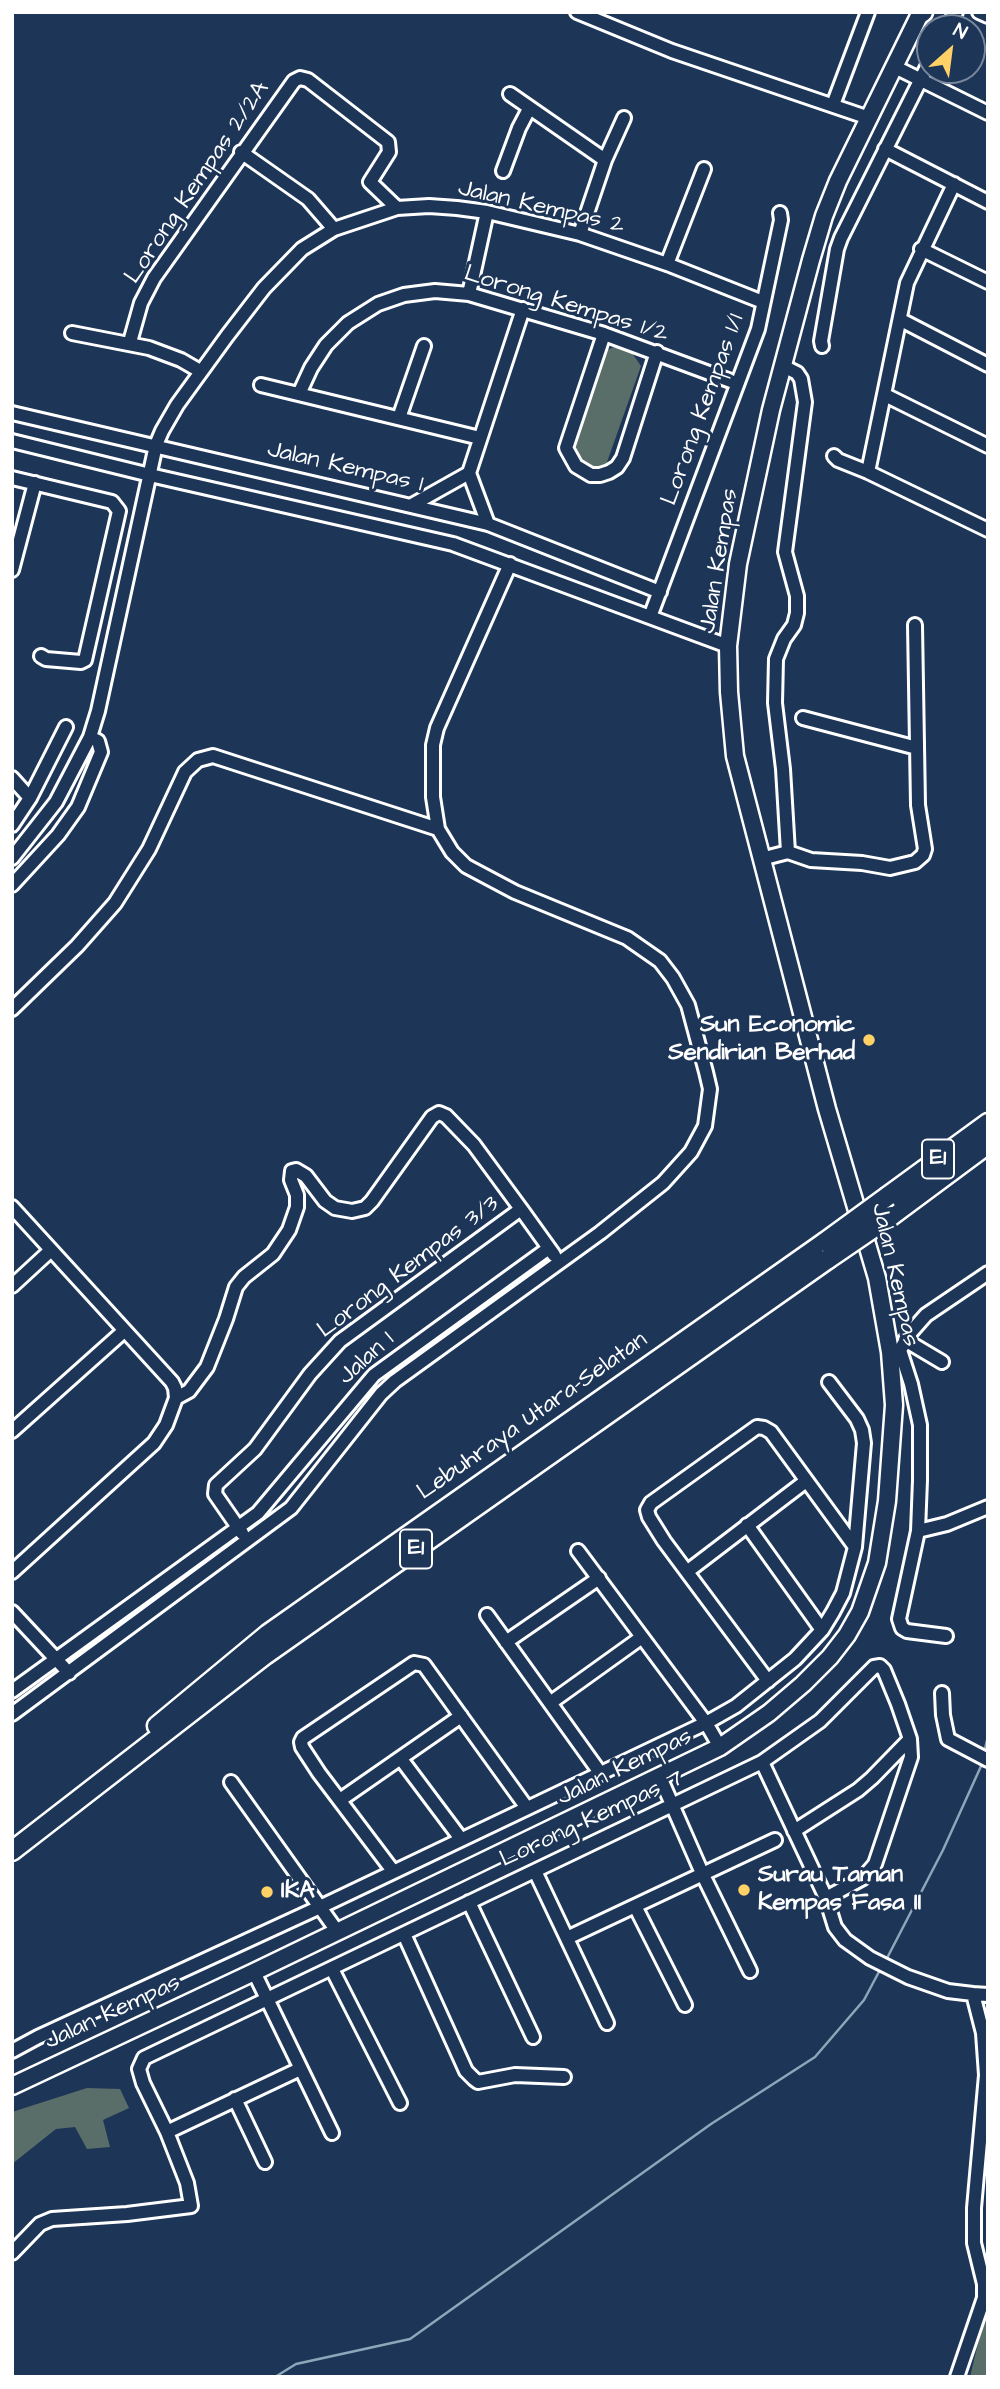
<!DOCTYPE html>
<html>
<head>
<meta charset="utf-8">
<style>
  body { margin:0 }
  #map { position:relative; width:1000px; height:2389px; overflow:hidden; background:#1d3557; font-family:"Architects Daughter",sans-serif }
  canvas { display:block }
  .frame { position:absolute; inset:0; border:14px solid #fff; pointer-events:none }
  .north { position:absolute; left:916px; top:14px; width:70px; height:70px; box-sizing:border-box; background:#1d3557; border:2px solid #77869a; border-radius:50%; rotate:28deg; font-size:19px; font-weight:700; line-height:28px; text-align:center; color:#fff }
  .north::after { content:''; display:block; margin:auto; width:24px; height:32px; background:#ffd166; clip-path:polygon(50% 0,100% 100%,50% 72%,0 100%) }
</style>
</head>
<body>
<div id="map">
<canvas width="1000" height="2389"></canvas>
<div class="frame"></div>
<div class="north">N</div>
</div>
<script>
const context = document.querySelector('canvas').getContext('2d');
context.lineJoin = 'round';
function fillPath(path, color) { context.fillStyle = color; context.fill(path, 'evenodd'); }
const shape = rows => new Path2D(rows.map(r => 'M' + r).join(''));
function strokePath(path, color, width, dash) { context.strokeStyle = color; context.lineWidth = width; context.lineCap = dash ? 'butt' : 'round'; context.setLineDash(dash || []); context.stroke(path); }
function drawText(font, color, halo, rows, align = 'center') {
  context.font = font + ' "Architects Daughter",sans-serif'; context.lineWidth = 6; context.setLineDash([]); context.textBaseline = 'middle'; context.strokeStyle = halo; context.fillStyle = color; for (const [text, x, y, turn = 0] of rows) {
    context.save(); context.translate(x, y); context.rotate((+turn || 0) * Math.PI / 180); context.textAlign = isNaN(turn) ? turn : align; if (halo) context.strokeText(text, 0, 0); context.fillText(text, 0, 0); context.restore();
  }
}
const green = shape([
  [614,347,632,353,641,366,606,465,592,472,575,465,570,449,605,351],
  [87,2088,120,2089,129,2108,103,2120,110,2147,87,2149,75,2127,56,2129,12,2164,12,2112],
  [988,2301,988,2377,970,2377]
]);
const stream = shape([
  [984,1753,988,1736],
  [885,1962,943,1850,982,1764],
  [275,2377,296,2364,410,2339,711,2124,815,2057,864,2000,881,1968]
]);
const minor = shape([
  [577,12,672,51,869,118],
  [979,12,988,16],
  [947,28,956,12],
  [895,67,988,113],
  [510,94,605,160],
  [833,105,868,12],
  [885,149,988,202],
  [241,152,308,199,334,229],
  [503,171,519,128,529,109],
  [580,234,605,160,624,118],
  [921,249,988,282],
  [667,264,704,169],
  [469,294,487,212],
  [901,320,988,365],
  [72,333,149,348,181,360,200,371],
  [604,334,566,448,576,466,591,475,600,475,609,472,617,467,623,458,657,352],
  [130,342,141,303,154,278,294,81,300,78,308,80,388,142,389,152,370,182,397,208],
  [822,346,821,341,837,249,841,238,930,61],
  [783,366,797,373,801,379,805,402,785,552,797,596,797,613,794,625,784,639,776,659,775,703,783,769,788,852],
  [261,385,480,438],
  [299,394,311,368,326,345,348,323,378,304,404,295,435,291,469,294,604,334,736,383],
  [885,395,988,446],
  [12,413,488,524,660,592],
  [399,418,424,346],
  [12,441,150,475,453,544,728,646],
  [834,456,838,460,868,472,988,530],
  [868,472,907,283,954,184],
  [12,478,112,502,119,511,85,660,81,662,46,659,41,656],
  [412,505,469,473],
  [488,524,469,473,523,309],
  [12,570,35,483],
  [650,617,758,329,781,220,780,213],
  [803,718,917,748],
  [12,778,30,798],
  [12,825,30,798,66,727],
  [12,858,56,802,90,737,98,711,156,445,162,431,177,405,227,336,264,288,302,249,334,229,397,208,429,206,457,208,487,212,580,234,667,264,763,302],
  [761,859,788,852,811,860,862,863,890,868,915,862,923,855,925,849,918,805,915,625],
  [12,885,58,835,78,807,101,752,98,741,90,737],
  [12,1009,77,946,115,903,149,849,185,772,198,760,213,756,438,829],
  [12,1207,172,1382,175,1388,176,1398,166,1425,154,1443,12,1572],
  [12,1286,50,1251],
  [905,1340,942,1362],
  [176,1398,189,1391,207,1367,226,1319,236,1287,244,1277,273,1254,289,1230,297,1207,297,1195,291,1180,292,1171,296,1170,306,1176,325,1201,335,1208,352,1211,365,1208,372,1201,432,1117,439,1113,446,1116,474,1145,521,1209],
  [12,1431,124,1331],
  [747,1525,822,1630],
  [918,1531,947,1524,988,1507],
  [242,1533,215,1494,216,1485,255,1449,310,1374,340,1341,521,1209,554,1255],
  [578,1551,706,1723,720,1747],
  [688,1571,806,1481],
  [12,1612,69,1673],
  [487,1615,601,1774],
  [946,1636,907,1631,902,1628,899,1619,918,1531,920,1480,920,1425,911,1384,900,1350,911,1332,926,1315,988,1273],
  [506,1642,599,1578],
  [768,1681,664,1541,649,1517,647,1510,651,1503,757,1427,764,1428,771,1432,855,1547],
  [12,1691,258,1513,374,1375,549,1248],
  [942,1693,943,1715,948,1739,988,1760],
  [550,1703,642,1637],
  [12,1714,291,1508,381,1394,395,1381,600,1233,663,1183,691,1152,705,1126,710,1089,706,1072,688,1005,673,978,660,961,627,938,515,892,466,866,452,852,438,829,433,797,433,745,437,728,510,564],
  [401,1759,461,1839],
  [762,1762,826,1898,835,1927,845,1940,870,1958,908,1977,948,1991,973,1994,983,2033,986,2075,974,2208,974,2243,984,2284,984,2298,957,2377],
  [660,1777,702,1873,750,1971],
  [231,1782,337,1931],
  [340,1800,461,1716],
  [794,1831,858,1790,872,1778,910,1739],
  [393,1871,319,1773,302,1747,301,1742,303,1738,414,1663,424,1665,527,1808],
  [535,1871,607,2023],
  [469,1902,533,2037],
  [635,1906,685,2005],
  [404,1934,466,2071,474,2079,478,2082,515,2075,564,2077],
  [567,1938,775,1840],
  [332,1969,400,2103],
  [254,1972,332,2133],
  [973,1994,988,1995],
  [12,2051,38,2037,320,1907,706,1723,736,1706,795,1659,822,1630,833,1612,843,1593,855,1547,864,1443,862,1430,857,1419,829,1382],
  [235,2099,265,2162],
  [167,2132,300,2069],
  [12,2253,40,2224,52,2219,127,2214,191,2206,187,2183,167,2132,143,2083,139,2069,144,2058,762,1762,820,1721,874,1667,880,1666,884,1670,898,1704,910,1739,911,1757,875,1864,863,1878,826,1898]
]);
const major = shape([
  [12,2086,254,1972,720,1747,769,1713,803,1684,830,1657,847,1635,860,1612,877,1563,887,1501,894,1405,890,1352,877,1278,827,1109,735,756,729,692,728,646,738,564,771,410,811,260,824,216,838,181,921,12]
]);
const highway = shape([
  [920,12,920,14,923,12],
  [888,1196,988,1123],
  [891,1216,988,1144],
  [157,1726,268,1634,825,1242],
  [12,1851,265,1655,828,1259]
]);
const highwayBridge = shape([
  [825,1242,888,1196],
  [828,1259,891,1216]
]);
const markers = [
  [869,1040,7,"#ffd166"],
  [744,1890,7,"#ffd166"],
  [267,1892,7,"#ffd166"]
];
const shields = [
  [938,1159,32],
  [416,1549,32]
];
const shieldNames = [
  ["E1",938,1159],
  ["E1",416,1549]
];
const streetNames = [
  ["Lorong Kempas 2/2A",198,183,-56],
  ["Jalan Kempas 2",541,208,13],
  ["Lorong Kempas 1/2",566,305,17],
  ["Lorong Kempas 1/1",704,410,-70],
  ["Jalan Kempas 1",345,468,13],
  ["Jalan Kempas",720,561,-81],
  ["Lorong Kempas 3/3",409,1268,-37],
  ["Jalan Kempas",894,1275,77],
  ["Jalan 1",367,1359,-42],
  ["Lebuhraya Utara–Selatan",533,1417,-35],
  ["Jalan Kempas",625,1768,-26],
  ["Lorong Kempas 7",592,1820,-25],
  ["Jalan Kempas",113,2013,-25]
];
const poiNames = [
  ["Sun Economic",855,1026,"right"],
  ["Sendirian Berhad",855,1054,"right"],
  ["Surau Taman",758,1876],
  ["Kempas Fasa II",758,1904],
  ["IKA",281,1892]
];
fillPath(green, '#596e69');
strokePath(stream, '#8ea6b9', 2.5);
strokePath(minor, '#fff', 18);
strokePath(major, '#fff', 21);
strokePath(highway, '#fff', 23);
strokePath(minor, '#1d3557', 12);
strokePath(major, '#1d3557', 16);
strokePath(highway, '#1d3557', 18);
strokePath(highwayBridge, '#fff', 23, []);
strokePath(highwayBridge, '#1d3557', 18);
for (const [x, y, r, color] of markers) { const dot = new Path2D(); dot.arc(x, y, r, 0, 2 * Math.PI); context.fillStyle = color; context.fill(dot); strokePath(dot, '#1d3557', 2.5); }
for (const [x, y, w] of shields) { const box = new Path2D(); box.roundRect(x - w / 2, y - 19.5, w, 39, 5); context.fillStyle = '#1d3557'; context.fill(box); strokePath(box, '#fff', 2); }
drawText('bold 23px', '#fff', null, shieldNames);
drawText('24px', '#fff', '#1d3557', streetNames);
drawText('bold 24px', '#fff', '#1d3557', poiNames, 'left');
</script>
</body>
</html>
